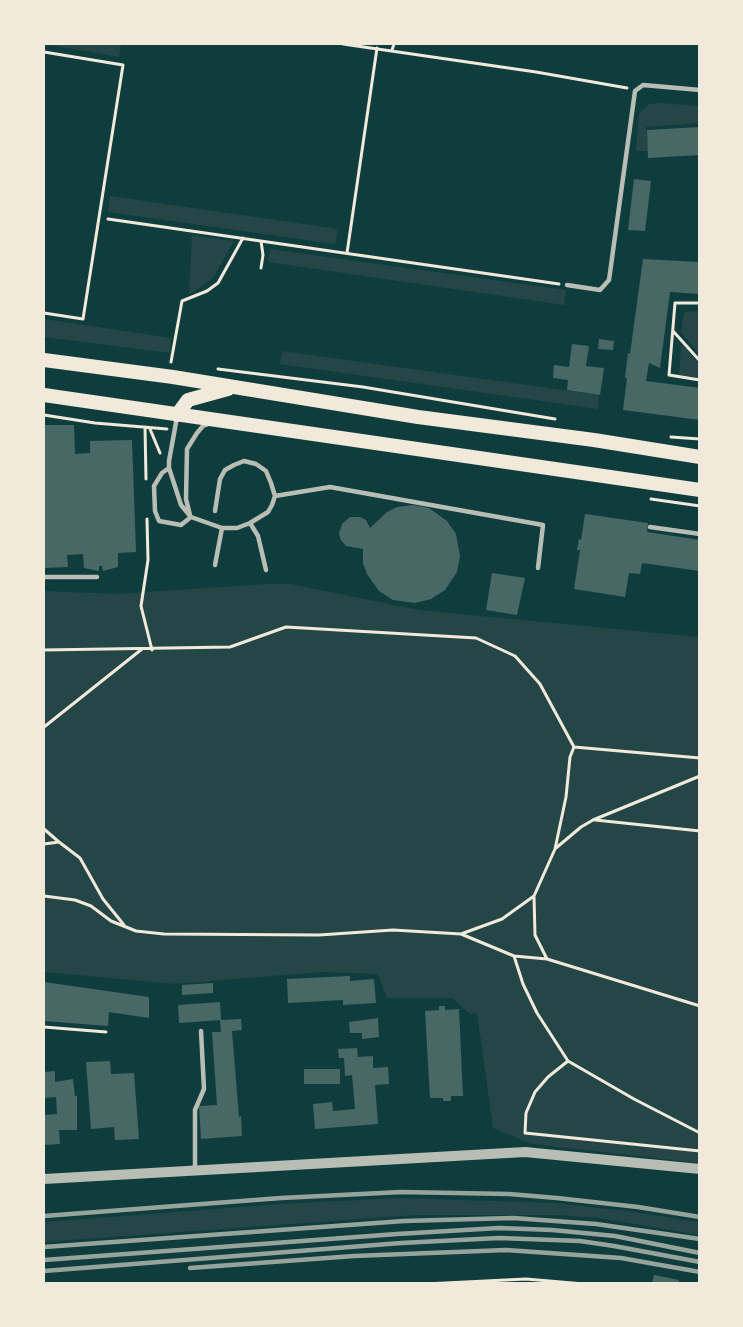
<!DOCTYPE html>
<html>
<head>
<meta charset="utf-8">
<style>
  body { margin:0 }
  #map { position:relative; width:743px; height:1327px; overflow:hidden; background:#0f3d3e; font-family:Arial,sans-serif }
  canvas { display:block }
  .frame { position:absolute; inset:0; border:45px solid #f1e9da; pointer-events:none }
</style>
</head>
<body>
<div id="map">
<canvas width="743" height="1327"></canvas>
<div class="frame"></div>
</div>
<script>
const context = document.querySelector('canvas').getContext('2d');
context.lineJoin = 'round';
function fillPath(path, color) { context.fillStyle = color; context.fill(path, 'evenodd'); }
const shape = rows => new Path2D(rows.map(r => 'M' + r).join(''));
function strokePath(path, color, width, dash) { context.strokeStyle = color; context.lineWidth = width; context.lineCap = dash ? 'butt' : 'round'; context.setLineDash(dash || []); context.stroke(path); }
const green = shape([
  [44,44,121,44,119,57],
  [660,103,699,106,699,123,646,127,648,151,636,151,639,113,649,104],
  [110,196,338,229,335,244,108,212],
  [192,235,234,241,213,278,189,295],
  [270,249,566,290,564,305,268,262],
  [699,311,700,311,699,354,681,332,684,312],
  [44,319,171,338,170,353,44,337],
  [681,346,686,348,699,364,699,378,679,375],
  [282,351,599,395,598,409,280,364],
  [266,584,290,584,419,610,699,637,699,1163,532,1144,493,1128,477,1013,470,1014,452,998,387,998,378,974,322,972,174,984,44,972,44,591,118,594],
  [399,1198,556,1203,635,1212,699,1222,699,1235,599,1218,557,1215,416,1215,44,1242,44,1222,281,1204]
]);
const building = shape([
  [700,127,700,155,648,158,647,130],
  [634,179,651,181,645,231,628,230],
  [643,259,700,262,700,294,670,292,660,368,649,363,646,381,700,388,700,420,623,410,627,378,625,378,628,353,630,354],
  [599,339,614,341,613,350,598,349],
  [572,344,589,346,586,366,604,368,600,395,567,390,568,380,553,378,554,365,569,367],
  [44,425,74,425,75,454,90,453,90,441,132,440,136,552,118,553,118,567,103,571,102,566,99,566,99,571,84,568,83,554,67,555,68,567,44,568],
  [413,505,429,508,447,521,456,534,460,556,457,572,445,590,431,599,415,603,393,600,379,591,367,574,363,563,363,549,346,546,341,540,339,534,342,524,350,517,360,517,366,520,370,528,387,512,397,507],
  [585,514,648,523,647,532,700,540,700,571,642,563,640,574,629,573,625,597,574,589,580,550,577,550,579,539,581,540],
  [492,573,525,578,517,615,486,610],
  [350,976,350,981,374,979,376,1003,343,1005,343,1000,288,1003,287,979],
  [44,982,149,997,149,1018,109,1012,108,1026,44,1021],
  [213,983,213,993,182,995,182,985],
  [220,1002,221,1020,179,1023,178,1005],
  [439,1006,445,1006,445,1010,459,1009,463,1096,451,1096,451,1101,443,1101,443,1098,430,1098,425,1011,439,1010],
  [378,1018,379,1037,362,1039,362,1033,350,1033,349,1022],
  [241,1019,242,1030,232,1031,239,1117,241,1116,242,1136,201,1139,199,1106,217,1105,212,1032,221,1032,220,1020],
  [357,1048,358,1057,373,1056,373,1068,388,1067,389,1084,375,1085,378,1124,315,1129,313,1104,332,1102,333,1111,355,1109,352,1075,345,1076,344,1058,339,1058,338,1049],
  [110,1061,111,1074,134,1073,139,1139,115,1140,114,1127,91,1129,86,1062],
  [304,1069,340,1069,340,1084,304,1084],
  [55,1071,55,1082,73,1079,75,1096,77,1096,77,1130,59,1130,60,1144,44,1145,44,1115,57,1114,56,1097,44,1098,44,1072],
  [654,1275,679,1280,678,1284,652,1284]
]);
const path = shape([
  [343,44,536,72,627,88],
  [392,50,394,44],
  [44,52,123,65,83,319,44,313],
  [108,219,559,284],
  [347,253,377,48],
  [261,268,263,255,261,241],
  [700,303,675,303,669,375,700,380],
  [673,331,700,361],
  [171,362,182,301,207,291,218,283,243,238],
  [218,369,363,387,555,419],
  [44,415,95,423,167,429],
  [145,427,146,479],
  [150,429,160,453],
  [671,437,700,439],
  [651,499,700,506],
  [147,519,148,560,141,606,152,650],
  [44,650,230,647,286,627,476,638,515,656,540,684,574,747,570,757,566,797,555,849,534,896,502,919,461,934],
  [44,727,142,649],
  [574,747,700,758],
  [595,820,700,831],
  [44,829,59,842],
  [44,844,59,842,80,858,103,899,124,925],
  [556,848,581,827,593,820,700,776],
  [44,896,75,900,91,906,111,921,136,931,164,934,319,935,393,930,461,934,514,956,547,959,700,1006],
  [534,896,535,935,547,959],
  [514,956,523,984,537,1013,568,1061,634,1099,700,1133],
  [44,1027,106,1032],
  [525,1133,700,1151],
  [525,1133,526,1113,535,1092,548,1077,568,1061],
  [425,1284,526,1279,584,1284]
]);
const service = shape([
  [567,285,600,290,609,280,635,91,643,85,700,90],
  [177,417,169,461,169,468,181,505,191,517,222,528,237,528,250,523,268,512,272,505,275,496,271,483,266,471,256,464,244,461,234,465,225,470,220,479,215,511],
  [169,468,162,473,154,486,155,511,159,521,181,525,191,517],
  [275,496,330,487,543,525,538,568],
  [190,515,186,499,187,449,197,433,203,426,211,423],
  [250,523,258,536,266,570],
  [650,527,700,534],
  [215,565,222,528],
  [44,577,97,577],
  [195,1170,195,1110,204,1089,201,1031]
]);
const tertiary = shape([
  [44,1179,525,1152,700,1169]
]);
const primary = shape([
  [44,360,173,377,418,417,594,440,700,457],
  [44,395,700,490],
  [177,415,188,400,228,389]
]);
const rail = shape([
  [44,1216,281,1198,401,1192,509,1194,557,1198,638,1207,700,1217],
  [44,1247,404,1221,513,1218,596,1224,700,1239],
  [44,1260,397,1234,499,1228,552,1230,615,1236,700,1253],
  [190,1268,354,1256,506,1250,621,1258,700,1272],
  [44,1271,401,1243,499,1238,580,1241,614,1246,700,1262]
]);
fillPath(green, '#244646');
fillPath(building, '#486865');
strokePath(path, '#f1e9da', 3);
strokePath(service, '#b8beb3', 4.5);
strokePath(tertiary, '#b8beb3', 10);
strokePath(primary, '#f1e9da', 14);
strokePath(rail, '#97a49c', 4.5);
</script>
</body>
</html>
